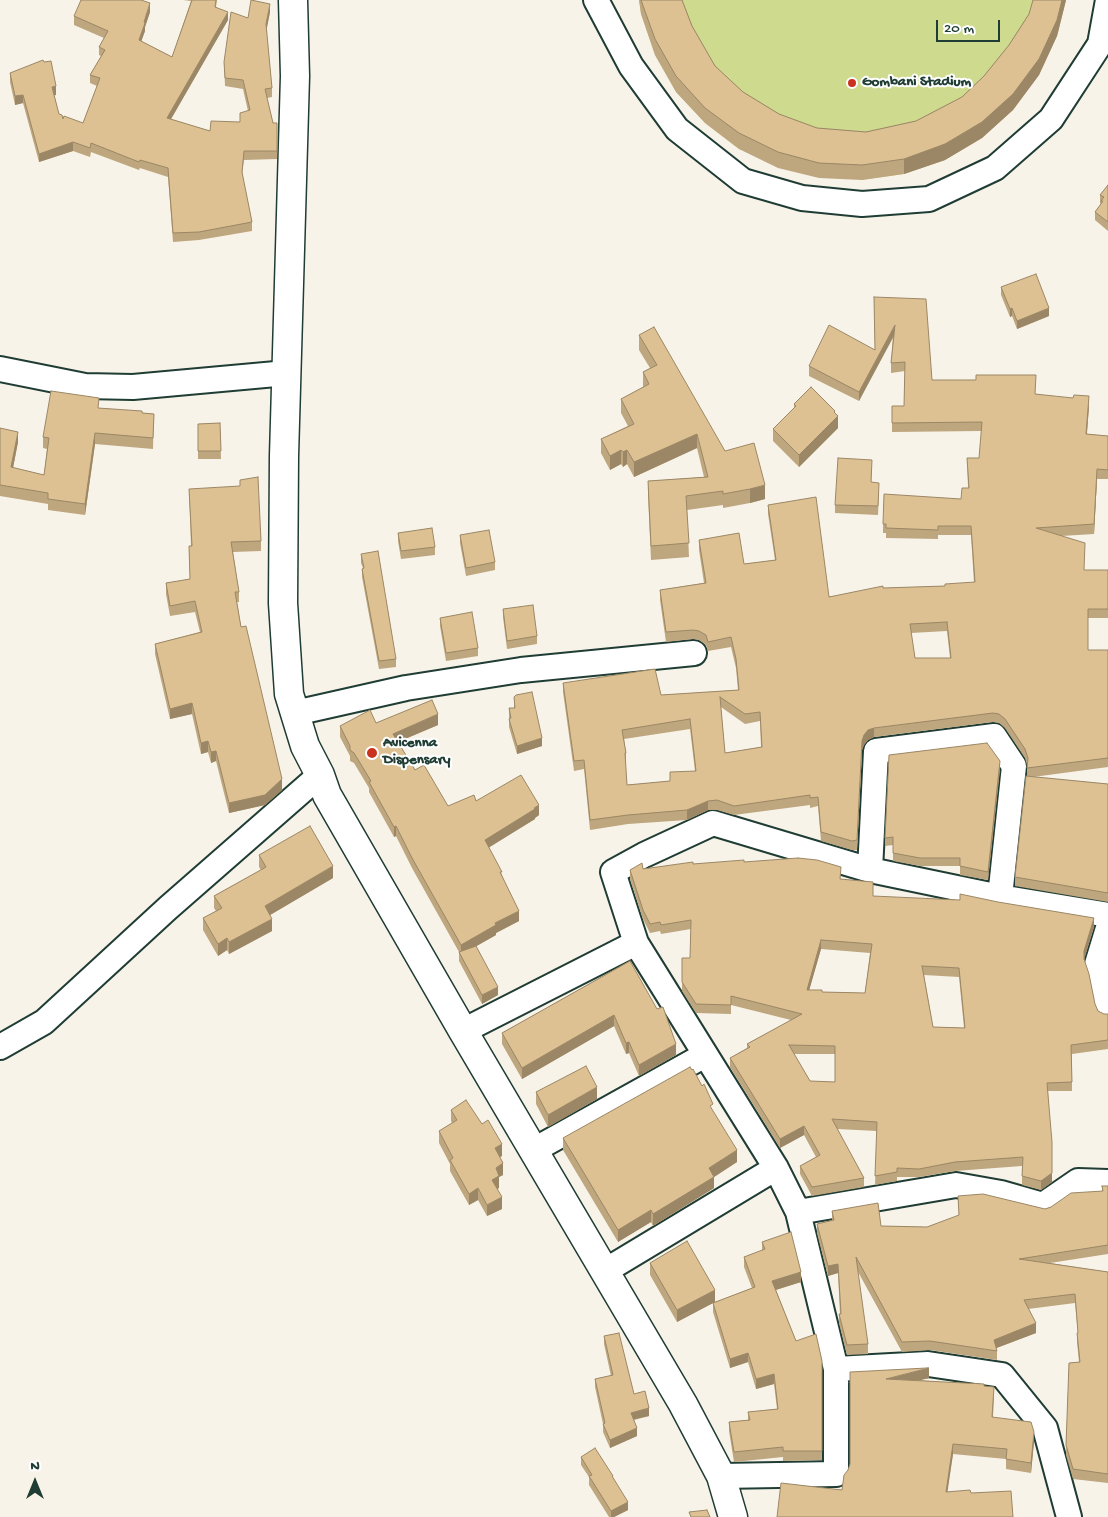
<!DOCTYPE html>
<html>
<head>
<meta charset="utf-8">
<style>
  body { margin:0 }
  #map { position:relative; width:1108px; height:1517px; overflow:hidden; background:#f8f3e9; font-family:"Gochi Hand",sans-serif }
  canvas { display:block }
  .north { position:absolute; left:10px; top:1457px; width:50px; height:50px; -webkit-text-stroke:4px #fff; paint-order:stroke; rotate:0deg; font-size:14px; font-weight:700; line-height:20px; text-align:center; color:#1f3d34 }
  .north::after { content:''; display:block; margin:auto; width:18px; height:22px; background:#1f3d34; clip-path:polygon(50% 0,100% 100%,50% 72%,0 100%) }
  .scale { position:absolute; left:936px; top:20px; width:64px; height:22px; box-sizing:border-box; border:2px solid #1f3d34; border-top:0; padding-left:6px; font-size:15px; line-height:18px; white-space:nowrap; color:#1f3d34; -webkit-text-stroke:4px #fff; paint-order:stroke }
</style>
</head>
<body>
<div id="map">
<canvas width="1108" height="1517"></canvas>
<div class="north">N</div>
<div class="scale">20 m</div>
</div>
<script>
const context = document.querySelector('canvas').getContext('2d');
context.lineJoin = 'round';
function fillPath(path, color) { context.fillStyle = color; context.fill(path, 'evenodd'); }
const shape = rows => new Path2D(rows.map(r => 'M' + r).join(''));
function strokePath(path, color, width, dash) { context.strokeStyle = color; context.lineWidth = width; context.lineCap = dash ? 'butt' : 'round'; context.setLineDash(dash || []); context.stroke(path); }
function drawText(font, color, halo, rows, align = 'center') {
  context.font = font + ' "Gochi Hand",sans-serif'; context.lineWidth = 4; context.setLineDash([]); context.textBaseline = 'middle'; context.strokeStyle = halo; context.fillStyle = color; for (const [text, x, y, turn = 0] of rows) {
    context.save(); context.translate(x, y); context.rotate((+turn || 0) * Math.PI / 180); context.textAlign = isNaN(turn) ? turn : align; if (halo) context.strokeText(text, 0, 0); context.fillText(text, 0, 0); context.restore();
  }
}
const green = shape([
  [639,0,1066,0,1057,36,945,160,904,174,862,180,739,149,705,123,676,92,655,55,641,14]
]);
const street = shape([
  [596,0,631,66,677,129,743,181,802,198,862,204,929,199,995,168,1051,119,1100,44,1108,0],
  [0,369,85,386,133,387,287,373],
  [295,713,406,688,521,670,694,653],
  [870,870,876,751,994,736,1014,766,1000,897],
  [1108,928,1097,964,1102,979,1108,1010],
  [636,943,776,1168,798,1212,836,1369,836,1474,721,1476],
  [463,1031,636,943,613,872,644,855,713,823,870,870,1000,897,1108,915],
  [0,1047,44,1022,168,908,320,775],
  [534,1150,705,1055],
  [798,1212,956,1185,1001,1193,1043,1205,1078,1181,1108,1182],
  [605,1271,776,1168],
  [836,1369,928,1364,1002,1375,1045,1428,1069,1517]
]);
const secondary = shape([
  [293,0,295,76,284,456,283,603,289,694,305,746,320,775,327,795,463,1031,683,1404,721,1476,733,1517]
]);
const wall = shape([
  [183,0,217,0,216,7,228,20,171,119,210,131,240,122,248,111,243,89,225,86,224,62,248,18,270,12,266,30,272,88,272,97,267,98,273,123,277,123,277,159,244,160,242,175,252,222,252,231,199,240,173,242,168,177,140,168,139,170,91,152,90,157,73,151,39,162,23,103,15,105,10,82,10,73,56,95,54,95,59,114,63,119,83,123,97,86,90,83,90,75,101,56,99,55,99,47,104,38,74,25,74,16,150,12,145,27,145,31,141,41,172,57,191,1],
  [639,0,682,0,692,26,715,66,743,92,779,114,817,128,866,132,916,121,962,97,984,76,1009,45,1029,14,1033,0,1066,0,1057,36,1039,75,1013,110,982,138,945,160,904,174,862,180,819,178,778,168,739,149,705,123,676,92,655,55,641,14],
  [1108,185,1108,231,1095,220,1095,212,1101,204,1100,203,1100,195],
  [1001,287,1049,316,1017,329,1012,316,1010,317,1001,295],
  [874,297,932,380,1036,394,1089,406,1087,434,1108,436,1108,479,1097,479,1094,534,1061,536,1084,570,1108,570,1108,618,1088,618,1088,650,1108,650,1108,767,1033,777,1108,784,1108,902,1015,886,1015,877,1027,776,1027,765,1025,758,1005,728,999,723,993,722,874,737,868,740,864,745,862,750,857,850,852,850,821,841,818,806,810,808,810,805,734,815,717,810,708,810,687,820,628,824,590,830,584,769,574,771,563,692,563,683,661,695,738,690,736,668,731,647,708,651,706,645,699,640,693,639,666,642,660,600,660,590,704,583,699,550,699,540,744,564,775,560,768,514,768,505,829,597,883,588,945,586,974,583,971,535,938,535,938,539,886,538,886,533,883,533,883,524,961,499,968,488,967,458,979,458,982,431,892,432,892,406,904,406,905,371,891,373,891,363,893,336,859,401,809,376,809,366,875,350],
  [947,631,950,658,915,658,911,633],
  [721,707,745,724,760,721,761,747,725,753],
  [690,729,695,771,670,781,627,785,625,762,626,762,626,753,624,739],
  [639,335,725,451,765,499,750,503,723,508,723,505,687,510,689,557,651,560,648,495,648,481,704,477,697,448,634,477,627,464,623,467,621,464,610,470,601,453,601,439,628,426,621,413,621,399,643,387,643,372,650,368,639,350],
  [794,404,835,413,838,428,799,467,773,441,773,429,794,408],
  [99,408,154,414,153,449,95,444,85,515,48,510,48,504,0,496,0,428,18,442,13,468,44,475,47,449,43,448,43,437],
  [220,423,221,459,198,459,198,424],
  [872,468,871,483,879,491,878,515,835,513,835,505],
  [189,489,261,541,261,551,233,552,239,592,239,602,237,602,241,627,282,790,265,805,229,813,216,761,211,763,208,752,201,754,192,714,170,719,155,654,155,644,200,632,195,612,170,616,166,594,166,583,190,579,189,546,191,546],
  [398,533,435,547,435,555,401,559,398,541],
  [460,535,495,562,495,570,466,576,460,543],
  [361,554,396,659,396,667,379,669,362,577,362,569,363,568,361,563],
  [503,609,537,636,537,644,507,649,503,617],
  [440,618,478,648,478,656,446,661,440,626],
  [514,697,542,746,517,754,509,727,509,708,514,708],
  [438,725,398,742,415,770,448,806,476,801,539,815,535,818,535,819,489,847,502,875,519,921,496,933,496,935,476,946,498,995,482,1004,459,961,459,952,412,868,396,836,394,837,369,792,369,788,354,763,350,761,350,756,340,737,340,726],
  [1000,769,988,880,960,875,960,866,920,866,893,861,893,845,885,846,885,838],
  [259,855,333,878,270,915,272,931,229,954,227,950,218,956,203,930,203,918,216,911,214,908,214,896,261,870,259,867],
  [744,862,841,879,873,896,1094,927,1084,959,1095,1004,1098,1011,1104,1014,1108,1014,1108,1049,1072,1054,1072,1091,1048,1091,1052,1182,1041,1190,1022,1185,1022,1166,955,1171,919,1177,897,1177,897,1181,875,1185,877,1131,837,1129,864,1178,864,1187,812,1196,800,1174,800,1166,816,1157,804,1135,780,1148,730,1067,730,1058,747,1048,747,1044,791,1020,731,1005,731,1014,696,1013,682,991,682,958,690,958,691,929,661,934,660,931,650,933,643,919,630,879,630,870,643,869,693,864],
  [821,949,870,953,865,993,822,992,809,990],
  [924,975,959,977,964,1028,933,1027],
  [794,1054,835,1054,835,1082,810,1081],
  [630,961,676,1055,639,1076,629,1053,626,1054,614,1026,522,1079,502,1044,502,1033],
  [536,1092,597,1099,548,1127,536,1104],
  [451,1110,502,1156,500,1157,503,1175,499,1177,499,1188,497,1189,502,1209,487,1216,478,1200,469,1205,450,1171,450,1164,439,1143,439,1131,452,1123,451,1121],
  [563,1138,737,1162,714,1177,714,1188,653,1226,651,1222,618,1242,563,1150],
  [1102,1186,1108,1186,1108,1254,1050,1263,1108,1272,1108,1483,1073,1479,1066,1455,1069,1363,1079,1362,1077,1342,1077,1333,1078,1333,1075,1303,1028,1309,1036,1333,996,1348,997,1351,997,1360,930,1350,902,1352,857,1270,868,1344,868,1354,847,1355,839,1323,839,1314,840,1314,838,1273,828,1276,817,1233,817,1224,832,1221,832,1211,881,1226,927,1227,959,1216,958,1196,1045,1209,1102,1191],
  [762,1242,801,1282,776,1290,796,1341,822,1361,822,1460,783,1461,783,1457,734,1462,729,1431,729,1422,748,1420,748,1412,777,1409,774,1384,756,1389,748,1362,730,1368,713,1312,713,1303,677,1322,650,1275,650,1263,715,1302,752,1288,744,1267,744,1257,762,1251],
  [604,1336,634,1394,649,1416,634,1420,637,1436,610,1448,603,1432,603,1424,595,1387,595,1379,611,1376,604,1344],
  [927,1368,929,1378,919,1380,984,1386,994,1397,993,1417,1034,1442,1031,1473,1006,1469,1006,1459,953,1454,947,1492,971,1493,1013,1517,842,1490,848,1470],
  [581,1457,613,1478,628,1510,614,1517,609,1517,589,1485,589,1477,581,1465]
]);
const shadedWall = shape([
  [1062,0,1066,0,1057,36,1039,75,1013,110,982,138,945,160,904,174,904,159],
  [150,3,150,12,145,27,145,31,139,48,139,40],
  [270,4,270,12,266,33,266,24],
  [228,12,228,20,167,126,167,118],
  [56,86,56,95,52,96,52,87],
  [23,95,23,103,15,105,15,96],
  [73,142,73,151,39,162,39,154],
  [1012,308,1012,316,1010,317,1010,309],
  [1049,308,1049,316,1017,329,1017,321],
  [895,325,895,334,859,401,859,392],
  [1089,396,1089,406,1086,444,1086,434],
  [835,411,835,418,838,416,838,428,799,467,799,455],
  [18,432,18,442,11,478,11,467],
  [95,433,95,444,85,515,85,504],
  [697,434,697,448,634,477,634,462],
  [621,450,621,464,610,470,610,456],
  [627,450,627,464,623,467,623,452],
  [1097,469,1097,479,1094,534,1094,524],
  [765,485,765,499,750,503,750,489],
  [192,703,192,714,170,719,170,709],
  [438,714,438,725,393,744,393,734],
  [874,728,874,737,868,740,864,745,862,750,857,850,862,741,864,735,868,730],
  [542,738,542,746,517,754,517,746],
  [208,741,208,752,201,754,201,743],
  [216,751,216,761,211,763,211,752],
  [1000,761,1000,769,988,880,988,872],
  [282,779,282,790,265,805,229,813,229,803],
  [708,801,708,810,687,820,687,810],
  [539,805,539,815,535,818,535,819,485,850,485,840],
  [396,826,396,836,394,837,394,827],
  [333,866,333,878,265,918,265,906],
  [519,911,519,921,496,933,496,935,461,955,461,945,495,923],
  [1094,918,1094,927,1084,960,1084,951],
  [272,919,272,931,229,954,229,942],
  [227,938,227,950,218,956,218,944],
  [821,940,821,949,807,998,807,990],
  [498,987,498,995,482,1004,482,995],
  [614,1015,614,1026,522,1079,522,1068],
  [629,1042,629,1053,626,1054,626,1043],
  [676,1044,676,1055,639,1076,639,1065],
  [597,1087,597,1099,548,1127,548,1115],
  [804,1126,804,1135,780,1148,780,1139],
  [502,1144,502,1156,495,1160,495,1148],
  [737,1150,737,1162,714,1177,714,1188,653,1226,653,1214,709,1168],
  [503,1163,503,1175,499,1177,499,1188,492,1192,492,1180,496,1168],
  [1052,1173,1052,1182,1041,1190,1041,1181],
  [478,1188,478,1200,469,1205,469,1194],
  [502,1197,502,1209,487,1216,487,1205],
  [651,1210,651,1222,618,1242,618,1230],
  [838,1264,838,1273,828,1276,828,1266],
  [801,1272,801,1282,772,1291,772,1281],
  [715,1290,715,1302,677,1322,677,1310],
  [1036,1323,1036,1333,994,1349,994,1340],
  [748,1353,748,1362,730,1368,730,1359],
  [929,1368,929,1378,886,1389,886,1379],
  [774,1374,774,1384,756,1389,756,1379],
  [649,1408,649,1416,631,1420,631,1413],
  [637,1428,637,1436,610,1448,610,1440],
  [1034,1432,1034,1442,1031,1473,1031,1463],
  [953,1444,953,1454,946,1502,946,1492],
  [628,1502,628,1510,614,1517,611,1517,611,1511]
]);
const building = shape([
  [81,0,141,0,150,3,144,22,145,23,139,40,172,57,192,0,216,0,215,7,228,12,167,118,210,131,211,121,240,122,240,113,250,110,243,80,225,78,224,62,231,12,248,18,251,0,270,4,266,24,272,88,265,89,273,123,277,123,277,151,244,151,242,172,252,222,199,232,173,233,168,168,140,160,139,162,91,143,90,148,73,142,39,154,23,95,15,96,10,73,43,60,44,62,51,61,56,86,52,87,59,114,62,115,63,119,64,116,83,123,100,78,90,75,105,50,99,47,108,31,74,16,81,0],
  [641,0,682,0,692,26,715,66,743,92,779,114,817,128,866,132,916,121,962,97,984,76,1009,45,1029,14,1033,0,1062,0,1057,20,1039,59,1013,94,982,122,945,144,904,159,862,165,819,163,778,152,739,133,705,108,676,76,655,39,641,0],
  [1108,185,1108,222,1095,212,1103,201,1101,201,1104,197,1100,195,1108,185],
  [1036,274,1049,308,1017,321,1012,308,1010,309,1001,287,1036,274],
  [874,297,926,299,932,380,976,380,976,375,1036,375,1035,394,1073,398,1074,395,1089,396,1086,434,1108,436,1108,470,1097,469,1094,524,1036,528,1085,543,1084,570,1108,570,1108,609,1088,609,1088,650,1108,650,1108,758,1027,768,1028,758,1025,749,1005,719,999,714,993,713,874,728,868,730,864,735,862,741,857,840,852,841,821,832,818,797,810,798,810,795,734,806,717,800,708,801,687,810,628,815,590,820,584,760,574,761,563,683,655,669,661,695,739,690,736,659,731,637,708,642,706,635,699,631,693,630,666,632,660,590,706,583,699,540,739,533,744,564,776,560,768,505,816,497,829,597,883,586,883,588,945,586,945,584,975,582,971,526,938,526,938,530,886,528,886,524,883,524,884,494,961,499,962,488,969,488,967,458,979,458,982,422,892,423,892,406,904,406,905,362,891,363,895,325,859,392,809,366,829,325,875,350,874,297],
  [947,622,951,658,915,658,910,624,947,622],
  [720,697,745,714,760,712,762,747,725,753,720,697],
  [690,719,696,771,670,772,670,781,627,785,625,753,626,753,622,730,690,719],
  [654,327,725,451,754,443,765,485,750,489,723,494,723,491,686,496,689,543,651,546,648,481,708,477,697,434,634,462,627,450,623,452,621,450,610,456,601,439,634,424,621,399,649,384,643,372,657,365,639,335,654,327],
  [811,387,835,411,834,412,838,416,799,455,773,429,796,406,794,404,811,387],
  [51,391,99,398,98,408,142,411,142,413,154,414,153,438,95,433,85,504,48,499,48,493,0,485,0,428,18,432,11,467,44,475,49,438,43,437,51,391],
  [220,423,221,451,198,451,198,424,220,423],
  [838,458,872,460,871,482,879,483,878,506,835,505,838,458],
  [258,477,261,541,231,542,239,592,235,592,241,627,246,626,282,779,265,795,229,803,216,751,211,752,208,741,201,743,192,703,170,709,155,644,202,632,195,601,170,606,166,583,190,579,189,546,192,546,189,489,240,486,240,480,258,477],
  [432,528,435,547,401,551,398,533,432,528],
  [489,530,495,562,466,568,460,535,489,530],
  [378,551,396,659,379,661,362,569,364,568,361,554,378,551],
  [533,605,537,636,507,641,503,609,533,605],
  [472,612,478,648,446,653,440,618,472,612],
  [532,692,542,738,517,746,509,719,511,718,509,708,515,708,514,697,516,695,532,692],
  [432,700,438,714,393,734,415,770,424,765,448,806,474,795,476,801,521,775,539,805,534,808,535,809,485,840,502,872,500,872,519,911,495,923,496,925,461,945,412,858,396,826,394,827,369,782,371,781,354,753,350,750,350,746,340,726,370,710,376,723,432,700],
  [987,743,1000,761,988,872,960,866,960,858,920,858,893,853,893,837,885,838,889,755,987,743],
  [1026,776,1108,784,1108,893,1015,877,1026,776],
  [310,826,333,866,265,906,272,919,229,942,227,938,218,944,203,918,222,908,214,896,266,867,259,855,310,826],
  [798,858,817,860,841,867,840,879,873,882,873,896,960,900,960,894,998,902,1094,918,1084,951,1084,959,1089,974,1095,1004,1098,1011,1104,1014,1108,1014,1108,1040,1071,1045,1072,1082,1047,1083,1052,1142,1052,1173,1041,1181,1022,1176,1023,1157,955,1162,919,1169,897,1168,897,1172,875,1176,877,1122,832,1119,864,1178,812,1187,800,1166,820,1155,804,1126,780,1139,730,1058,750,1047,747,1044,802,1014,731,996,731,1005,696,1004,682,982,682,958,690,958,691,920,661,925,660,922,650,924,643,910,630,870,642,863,643,869,693,862,693,864,744,860,744,862,798,858],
  [821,940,872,944,865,993,822,992,822,990,807,990,821,940],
  [922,966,959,968,965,1028,933,1027,922,966],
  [789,1045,835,1046,835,1082,810,1081,789,1045],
  [476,946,498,987,482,995,459,952,476,946],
  [630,961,657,1009,663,1007,676,1044,639,1065,629,1042,626,1043,614,1015,522,1068,502,1033,630,961],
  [586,1066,597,1087,548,1115,536,1092,586,1066],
  [690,1067,692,1070,693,1069,702,1086,704,1084,713,1104,710,1106,737,1150,709,1168,714,1177,653,1214,651,1210,618,1230,563,1138,690,1067],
  [466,1100,482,1124,488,1120,502,1144,495,1148,503,1163,496,1168,499,1176,492,1180,502,1197,487,1205,478,1188,469,1194,450,1160,453,1158,439,1131,457,1120,451,1110,466,1100],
  [1102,1186,1108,1186,1108,1245,1019,1259,1108,1272,1108,1474,1073,1469,1066,1445,1069,1363,1080,1362,1077,1333,1078,1333,1075,1294,1024,1300,1036,1323,994,1340,997,1351,930,1341,902,1342,856,1257,868,1344,847,1345,839,1314,841,1314,838,1264,828,1266,817,1224,834,1220,832,1211,878,1203,881,1226,927,1227,959,1215,958,1196,983,1194,1045,1209,1051,1207,1071,1193,1103,1191,1102,1186],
  [791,1232,801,1272,772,1281,796,1341,816,1334,822,1361,822,1451,783,1451,783,1447,734,1452,729,1422,750,1420,748,1412,778,1409,774,1374,756,1379,748,1353,730,1359,713,1303,755,1287,744,1257,765,1249,762,1242,791,1232],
  [687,1241,715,1290,677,1310,650,1263,687,1241],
  [619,1333,634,1394,645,1391,649,1408,631,1413,637,1428,610,1440,603,1424,605,1423,595,1379,613,1375,604,1336,619,1333],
  [927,1368,929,1368,886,1379,984,1384,984,1386,994,1387,992,1417,1031,1422,1034,1432,1031,1463,1006,1459,1007,1449,953,1444,946,1492,970,1490,971,1493,1011,1491,1013,1517,777,1517,781,1483,842,1490,844,1475,848,1470,850,1464,850,1372,927,1368],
  [595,1448,613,1476,612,1476,628,1502,611,1511,589,1476,592,1475,581,1457,595,1448],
  [707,1510,710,1517,691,1517,689,1512,707,1510]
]);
const markers = [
  [852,83,5,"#c8321e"],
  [372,753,6,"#c8321e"]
];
const poiNames = [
  ["Gombani Stadium",862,83],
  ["Avicenna",383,744],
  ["Dispensary",383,761]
];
fillPath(green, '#ceda8d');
strokePath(street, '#1f3d34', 28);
strokePath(secondary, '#1f3d34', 31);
strokePath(street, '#fff', 24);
strokePath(secondary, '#fff', 28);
fillPath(wall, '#bea67e');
fillPath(shadedWall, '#9b8766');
fillPath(building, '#ddc192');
strokePath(building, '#9b8766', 1);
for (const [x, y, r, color] of markers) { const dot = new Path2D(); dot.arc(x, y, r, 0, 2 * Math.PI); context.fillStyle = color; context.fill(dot); strokePath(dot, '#fff', 2); }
drawText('bold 15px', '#1f3d34', '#fff', poiNames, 'left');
</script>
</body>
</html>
